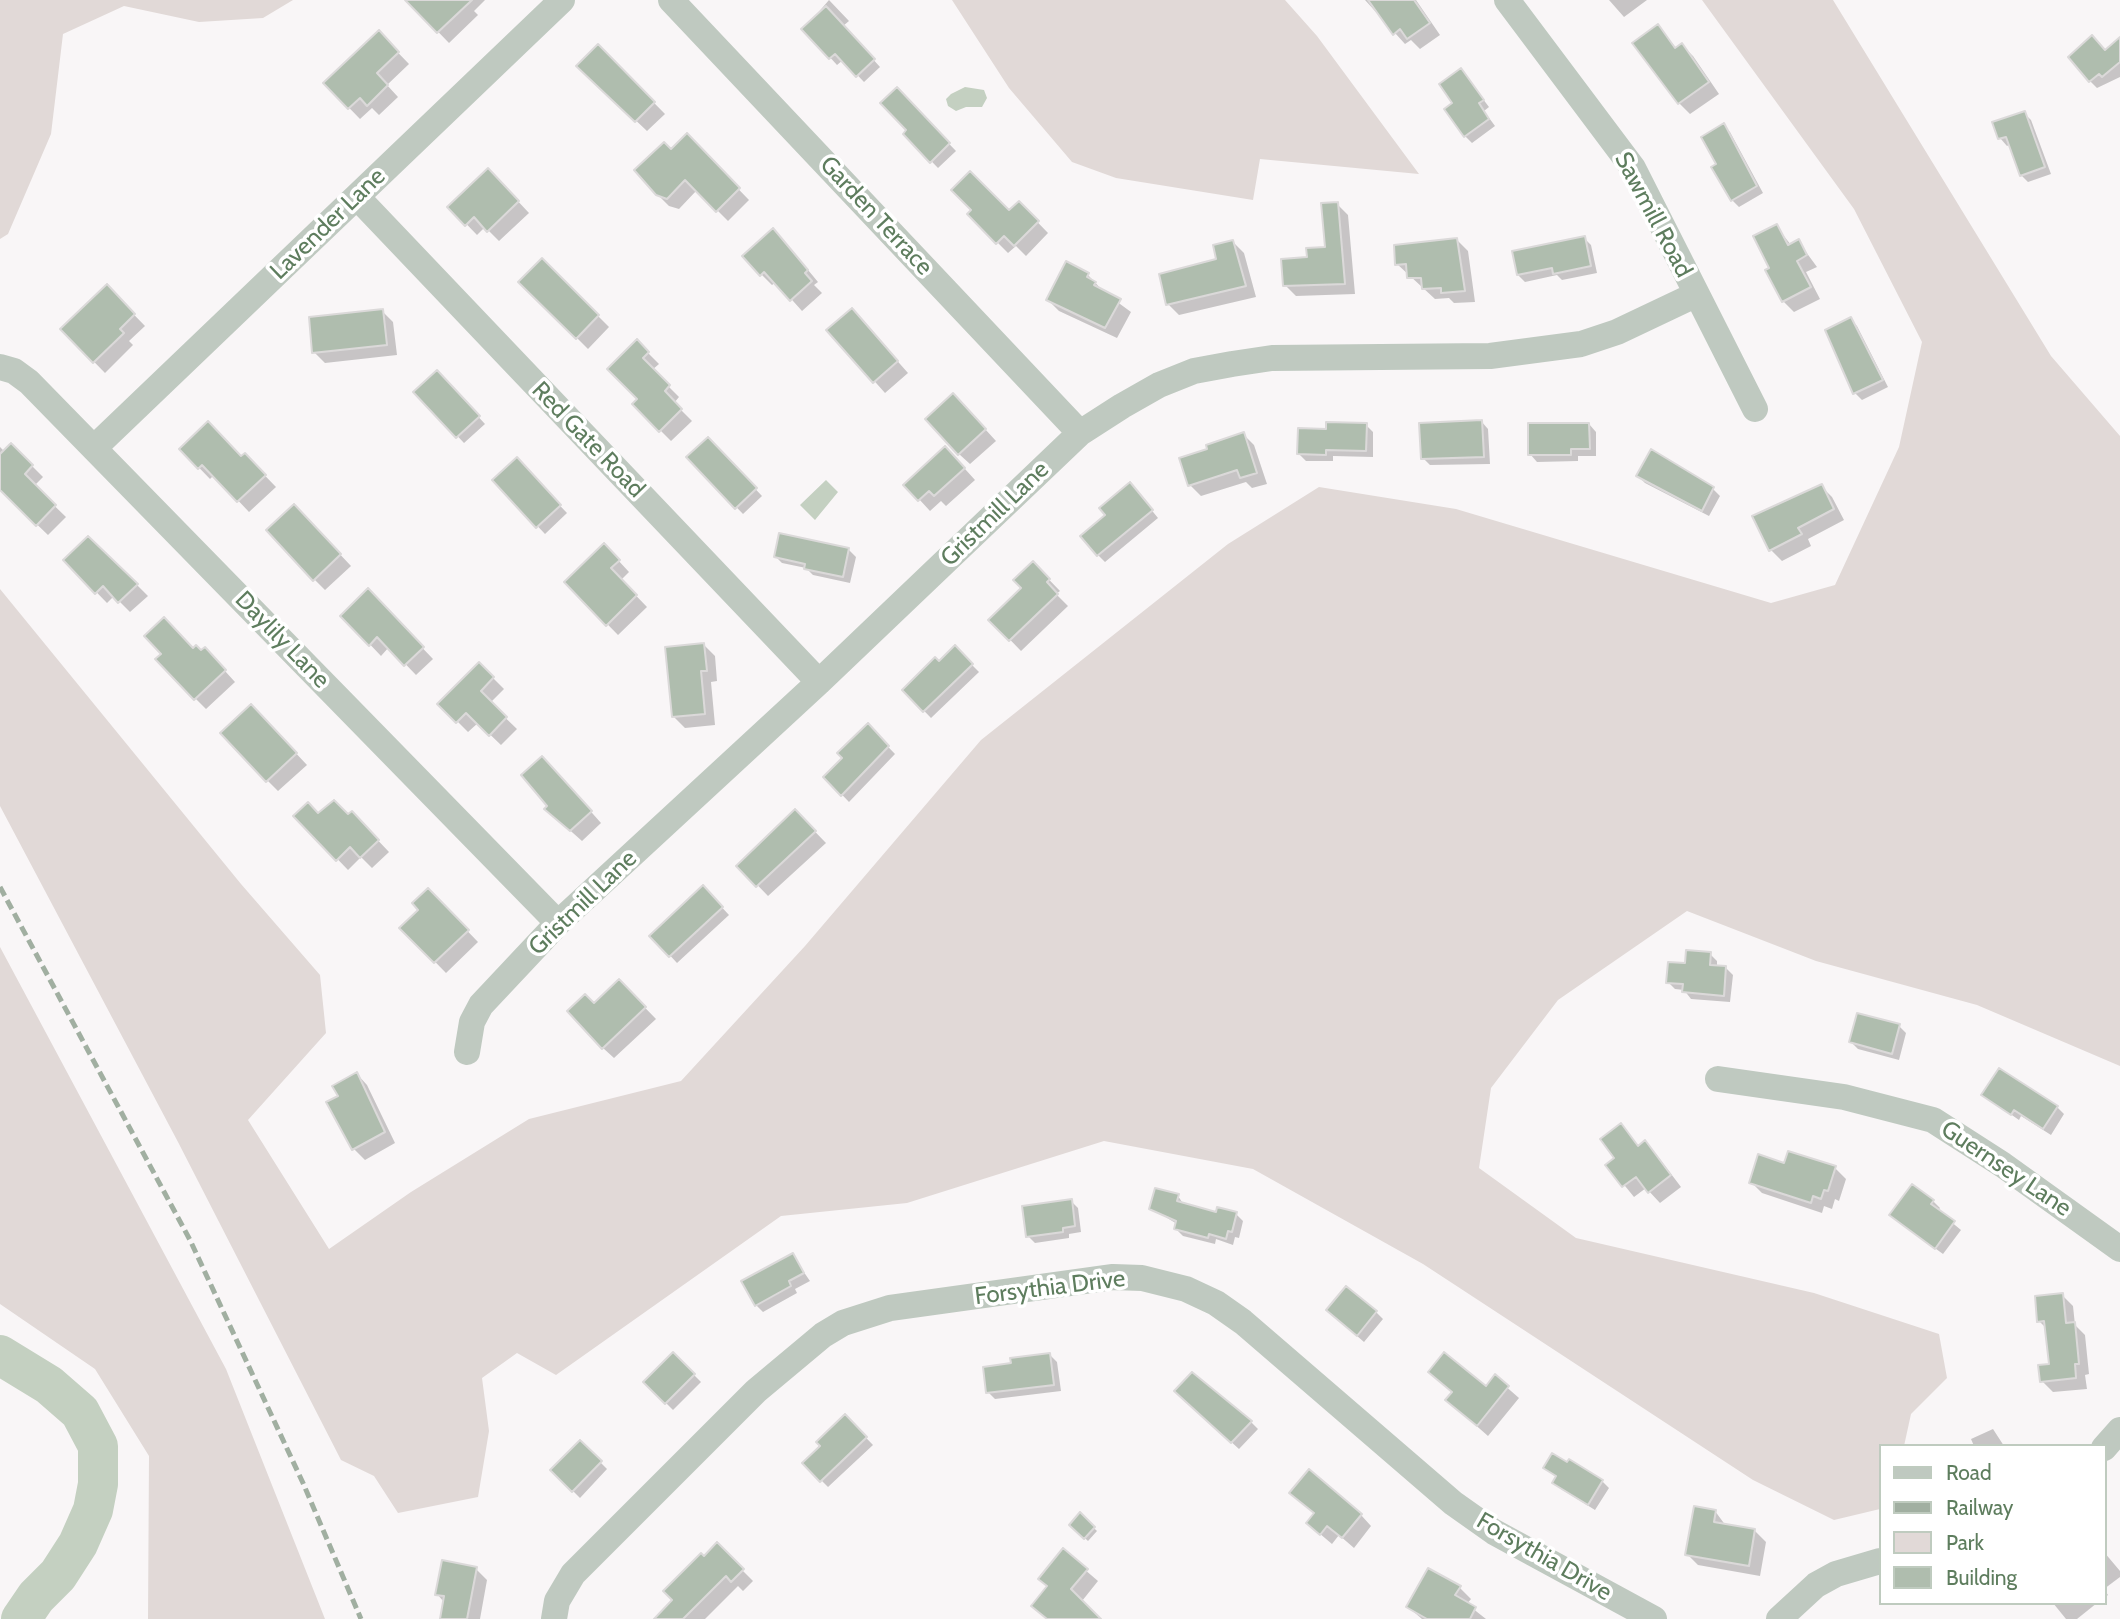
<!DOCTYPE html>
<html>
<head>
<meta charset="utf-8">
<style>
  body { margin:0 }
  #map { position:relative; width:2120px; height:1619px; overflow:hidden; background:#f9f6f7; font-family:Cabin,sans-serif }
  canvas { display:block }
  .legend { position:absolute; left:1879px; top:1444px; width:228px; height:161px; box-sizing:border-box; background:#fff; border:2px solid #bfcbbf; margin:0; padding:9px 12px; list-style:none; font-size:21px; color:#5e7d5e }
  .legend li { display:flex; align-items:center; gap:14px; height:35px }
  .legend b { width:35px; border:2px solid #bfcbbf }
</style>
</head>
<body>
<div id="map">
<canvas width="2120" height="1619"></canvas>
<ul class="legend">
<li><b style="height:9px;background:#bfc9c0"></b>Road</li>
<li><b style="height:9px;background:#a1afa1"></b>Railway</li>
<li><b style="height:19px;background:#e1d9d7"></b>Park</li>
<li><b style="height:19px;background:#afbdae"></b>Building</li>
</ul>
</div>
<script>
const context = document.querySelector('canvas').getContext('2d');
context.lineJoin = 'round';
function fillPath(path, color) { context.fillStyle = color; context.fill(path, 'evenodd'); }
const shape = rows => new Path2D(rows.map(r => 'M' + r).join(''));
function strokePath(path, color, width, dash) { context.strokeStyle = color; context.lineWidth = width; context.lineCap = dash ? 'butt' : 'round'; context.setLineDash(dash || []); context.stroke(path); }
function drawText(font, color, halo, rows, align = 'center') {
  context.font = font + ' Cabin,sans-serif'; context.lineWidth = 7; context.setLineDash([]); context.textBaseline = 'middle'; context.strokeStyle = halo; context.fillStyle = color; for (const [text, x, y, turn = 0] of rows) {
    context.save(); context.translate(x, y); context.rotate((+turn || 0) * Math.PI / 180); context.textAlign = isNaN(turn) ? turn : align; if (halo) context.strokeText(text, 0, 0); context.fillText(text, 0, 0); context.restore();
  }
}
const green = shape([
  [0,0,293,0,263,18,199,22,124,6,63,34,51,134,8,234,0,239],
  [952,0,1285,0,1317,36,1419,174,1260,159,1253,200,1116,178,1072,162,1009,88],
  [1702,0,1833,0,2051,356,2120,436,2120,1066,1977,1005,1816,961,1687,911,1558,1000,1491,1088,1479,1168,1576,1238,1814,1293,1939,1334,1947,1378,1911,1414,1904,1446,1880,1446,1880,1509,1834,1520,1753,1480,1423,1264,1253,1169,1104,1141,907,1203,781,1216,556,1375,517,1353,482,1378,489,1431,478,1497,398,1513,374,1476,341,1460,178,1142,0,806,0,589,241,884,320,975,326,1033,248,1120,329,1249,411,1192,529,1119,681,1081,805,946,981,740,1228,544,1319,487,1456,509,1771,603,1835,585,1899,447,1922,342,1854,209],
  [0,947,226,1369,325,1619,148,1619,149,1456,95,1369,0,1304]
]);
const water = shape([
  [965,87,984,90,987,98,982,107,966,107,956,111,948,106,946,99,951,94],
  [826,480,838,492,815,520,800,505]
]);
const shadow = shape([
  [424,0,485,0,474,11,478,15,449,43,415,8],
  [829,0,849,21,843,26,880,67,864,82,843,60,837,65,804,29],
  [1365,0,1416,0,1440,35,1420,49,1411,40,1405,44],
  [1609,0,1647,0,1624,17],
  [1658,26,1677,49,1682,45,1693,56,1719,94,1690,114,1679,103],
  [379,33,409,64,387,85,398,97,379,115,372,108,360,119,325,83],
  [2120,39,2120,77,2097,88,2090,81,2105,52],
  [598,46,665,114,647,131,578,66],
  [1461,70,1489,107,1484,111,1495,126,1472,143,1465,136,1455,104],
  [897,90,956,151,938,168,905,134,909,130],
  [2024,113,2031,120,2051,174,2028,182,2021,175,2011,144,2007,146,2000,138],
  [1723,125,1730,132,1763,193,1739,207,1732,200,1719,164],
  [687,136,749,200,728,221,697,190,679,209,669,206,657,194,671,151],
  [499,181,529,213,499,241,485,227,477,235,450,207],
  [1019,203,1048,233,1026,256,1016,246,1008,253,969,214,1009,212],
  [1337,204,1348,215,1355,294,1296,296,1285,285,1309,259,1326,248],
  [1776,226,1791,245,1798,241,1817,267,1806,272,1820,299,1794,312,1783,301,1767,271,1771,269],
  [1584,238,1591,245,1597,273,1562,280,1557,275,1525,282,1518,275],
  [1457,240,1468,251,1475,302,1454,303,1449,298,1435,299,1397,264],
  [784,241,818,282,814,285,822,293,802,311,776,282,772,285,761,274],
  [1233,242,1244,253,1256,297,1179,315,1168,304,1218,260],
  [542,260,609,327,588,349,521,282],
  [1088,275,1105,293,1131,312,1117,338,1059,311,1048,300],
  [107,287,145,326,129,341,133,345,105,373,62,329],
  [382,311,393,322,397,355,325,363,314,352],
  [1850,319,1857,326,1888,387,1862,400,1855,393,1828,330],
  [862,321,908,373,885,393,829,330],
  [637,342,659,364,652,370,679,397,674,403,692,421,671,441,634,404,640,399],
  [437,372,485,424,464,443,416,392],
  [964,406,996,441,970,464,959,454],
  [1481,421,1488,429,1490,464,1430,465,1423,458],
  [1589,424,1596,432,1596,456,1578,456,1578,461,1537,462,1530,454],
  [1366,425,1373,432,1373,457,1333,456,1333,461,1306,461,1299,454],
  [1243,434,1254,445,1267,484,1252,488,1246,482,1201,496,1190,485,1181,459],
  [708,439,762,496,743,514,689,458],
  [11,445,43,477,34,486,66,517,48,535,0,489,0,447,5,452],
  [181,449,241,458,245,455,276,487,249,512,214,475,210,479],
  [956,459,975,480,946,506,941,501,930,511,906,485],
  [516,460,567,513,545,534,494,480],
  [1638,476,1713,489,1720,496,1709,516,1645,483],
  [1821,486,1832,497,1844,520,1808,539,1811,546,1782,561,1771,550],
  [1136,491,1158,518,1105,562,1098,555],
  [305,517,351,566,325,590,314,579],
  [604,545,629,572,621,580,647,607,618,635,566,582],
  [849,550,856,557,850,583,813,575,806,568,782,563,775,556],
  [65,560,137,585,148,596,130,612,114,596,107,603],
  [1033,563,1060,591,1056,594,1068,606,1021,651,991,620,1024,588],
  [368,591,433,659,416,675,389,647,381,656,343,616],
  [704,645,715,656,717,681,711,682,715,725,685,728,674,717],
  [955,648,979,672,931,718,904,690],
  [205,649,235,682,206,709,195,698,193,650,201,653],
  [479,664,504,689,490,703,517,729,501,745,478,723,468,732,440,704],
  [262,717,307,765,278,791,267,780],
  [868,726,895,754,849,802,825,777,844,758],
  [553,769,601,823,582,841,546,809,550,806],
  [795,811,826,843,768,896,739,866],
  [352,813,389,852,372,868,361,857,348,870,296,816,348,816],
  [703,887,729,915,677,963,652,936],
  [428,890,478,942,446,973,402,928,420,910],
  [1710,954,1717,961,1717,967,1726,968,1733,975,1730,1002,1691,999,1684,990,1675,989,1668,982,1686,965],
  [619,981,656,1019,614,1058,603,1048],
  [1899,1026,1906,1033,1899,1060,1858,1049,1851,1042],
  [357,1074,367,1085,395,1143,365,1160,354,1149,340,1097],
  [1983,1095,2057,1107,2064,1114,2051,1135,2021,1116,2019,1120],
  [1621,1126,1639,1147,1645,1143,1656,1154,1681,1187,1660,1203,1646,1188,1634,1197,1608,1165,1616,1158],
  [1785,1165,1835,1168,1846,1179,1839,1201,1835,1199,1832,1209,1824,1206,1822,1213,1762,1193,1751,1182],
  [1178,1196,1184,1205,1217,1214,1236,1214,1243,1221,1239,1238,1235,1237,1233,1245,1216,1239,1215,1244,1183,1236,1176,1229,1177,1224,1151,1208],
  [1071,1201,1078,1208,1081,1232,1069,1234,1069,1238,1035,1243,1028,1236],
  [1933,1201,1940,1208,1938,1211,1961,1230,1943,1254,1899,1222],
  [792,1255,810,1281,795,1289,797,1293,763,1312,756,1305],
  [2062,1295,2073,1306,2075,1325,2085,1335,2089,1374,2085,1375,2087,1389,2053,1392,2042,1381,2050,1365,2047,1329,2039,1321],
  [1376,1312,1383,1319,1364,1342,1335,1317],
  [673,1354,701,1382,673,1410,645,1382],
  [1050,1355,1057,1362,1061,1391,995,1399,988,1392],
  [1495,1377,1519,1398,1488,1436,1447,1400,1486,1389],
  [1183,1398,1251,1422,1258,1429,1239,1449],
  [845,1416,873,1445,828,1487,804,1463],
  [1993,1429,2004,1446,1974,1446,1971,1439],
  [580,1442,607,1469,580,1498,552,1470],
  [1545,1468,1602,1481,1609,1488,1595,1510,1561,1489,1554,1482,1557,1478],
  [1303,1503,1361,1515,1371,1526,1354,1548,1339,1535,1332,1544,1319,1533,1315,1514],
  [1715,1511,1726,1526,1755,1531,1766,1542,1760,1576,1698,1565,1687,1554],
  [1080,1515,1097,1531,1088,1541,1071,1525],
  [717,1545,753,1581,743,1591,738,1586,705,1619,665,1619,704,1559],
  [1063,1551,1098,1581,1082,1601,1098,1619,1047,1619,1048,1587],
  [2104,1552,2120,1571,2120,1577,2104,1589,2108,1595,2104,1598],
  [476,1569,487,1580,480,1619,441,1619,444,1602,437,1594],
  [1460,1588,1471,1599,1467,1604,1486,1619,1422,1619,1408,1607],
  [2053,1603,2097,1603,2077,1619,2066,1619]
]);
const river = shape([
  [0,1355,49,1385,80,1412,98,1446,98,1484,93,1510,78,1544,58,1575,36,1597,21,1619]
]);
const building = shape([
  [405,0,472,0,437,33,405,0],
  [1368,0,1414,0,1430,23,1407,39,1400,29,1393,35,1368,0],
  [826,6,875,59,856,77,835,54,829,59,801,29,826,6],
  [1658,24,1675,48,1682,43,1709,82,1678,104,1632,43,1658,24],
  [379,30,399,52,377,73,388,85,367,106,360,98,348,109,323,83,379,30],
  [2092,35,2105,50,2120,37,2120,62,2102,77,2099,74,2089,82,2068,57,2092,35],
  [598,44,655,102,635,122,576,66,598,44],
  [1461,68,1484,100,1479,103,1489,119,1464,137,1444,109,1452,103,1439,84,1461,68],
  [897,87,950,143,930,163,903,134,906,130,880,103,897,87],
  [2025,111,2045,167,2020,176,2006,137,1998,139,1992,122,2025,111],
  [1724,123,1757,186,1731,201,1711,167,1716,164,1701,137,1724,123],
  [687,133,740,188,716,212,685,180,667,199,656,195,634,170,664,142,671,149,687,133],
  [488,168,519,201,487,232,474,217,465,226,447,207,488,168],
  [970,171,1009,210,1019,201,1039,221,1014,246,1004,236,996,244,967,214,971,210,951,190,970,171],
  [1338,202,1345,284,1283,286,1281,259,1307,257,1306,248,1325,247,1321,203,1338,202],
  [1777,224,1788,245,1799,239,1807,255,1797,261,1811,287,1782,302,1765,270,1769,268,1753,236,1777,224],
  [773,228,808,270,805,273,812,281,790,301,764,272,760,276,742,256,773,228],
  [1585,236,1591,266,1553,274,1552,268,1517,275,1512,251,1585,236],
  [1457,238,1465,291,1441,293,1441,288,1422,289,1421,278,1407,278,1406,264,1395,265,1394,245,1457,238],
  [1233,240,1246,286,1166,305,1159,274,1216,259,1213,245,1233,240],
  [542,258,599,315,576,339,518,282,542,258],
  [1066,261,1089,273,1087,277,1096,282,1094,285,1121,299,1105,328,1046,300,1066,261],
  [107,284,135,314,120,329,124,333,93,363,60,329,107,284],
  [852,308,898,361,873,383,826,330,852,308],
  [383,309,387,345,312,353,309,317,383,309],
  [1851,317,1883,380,1853,394,1825,330,1851,317],
  [637,339,649,352,643,358,670,385,665,391,682,409,659,432,632,404,637,399,607,369,637,339],
  [437,370,480,416,456,438,413,392,437,370],
  [953,393,986,429,958,455,925,419,953,393],
  [1482,420,1484,457,1421,459,1419,423,1482,420],
  [208,421,241,456,245,453,266,475,237,502,202,465,198,469,179,449,208,421],
  [1326,422,1367,423,1366,451,1326,450,1326,455,1297,454,1298,428,1326,429,1326,422],
  [1528,423,1589,423,1590,449,1571,449,1571,455,1528,455,1528,423],
  [1244,432,1257,473,1240,478,1237,470,1188,486,1179,458,1207,449,1206,445,1244,432],
  [708,437,757,488,735,509,686,457,708,437],
  [11,443,33,465,25,474,56,505,36,526,0,490,0,454,11,443],
  [945,446,965,468,934,496,929,491,918,501,903,485,945,446],
  [1651,449,1714,487,1702,511,1636,476,1651,449],
  [517,457,561,505,536,528,492,480,517,457],
  [1130,482,1153,510,1097,556,1080,536,1105,515,1099,508,1130,482],
  [1822,484,1834,509,1798,528,1802,534,1769,551,1752,516,1822,484],
  [294,504,341,554,313,581,266,530,294,504],
  [779,533,849,548,843,577,804,569,805,564,774,557,779,533],
  [88,536,138,584,118,603,103,586,95,594,63,560,88,536],
  [604,543,620,560,611,568,637,595,606,626,564,582,604,543],
  [1033,561,1050,579,1047,582,1058,594,1009,641,988,620,1021,588,1013,580,1033,561],
  [368,588,424,647,404,666,377,637,369,646,340,616,368,588],
  [164,617,193,648,196,645,201,650,205,647,226,670,194,700,155,659,161,654,144,636,164,617],
  [704,643,707,671,701,671,705,714,672,717,665,647,704,643],
  [955,645,973,664,923,712,902,690,935,657,939,661,955,645],
  [479,662,494,677,481,691,507,717,489,736,466,713,456,723,437,704,479,662],
  [251,704,297,753,266,782,220,733,251,704],
  [868,723,889,746,841,796,823,777,842,758,837,753,868,723],
  [542,756,592,811,570,831,544,809,547,806,521,775,542,756],
  [334,800,348,814,352,811,379,840,360,858,350,847,336,861,293,816,308,802,318,813,334,800],
  [795,809,816,831,756,887,736,866,795,809],
  [703,885,723,907,669,957,649,936,703,885],
  [428,888,469,930,434,963,399,928,418,910,412,903,428,888],
  [1686,950,1711,952,1710,965,1726,966,1724,996,1682,992,1683,984,1666,983,1668,962,1685,963,1686,950],
  [619,979,646,1007,602,1049,567,1011,585,994,594,1003,619,979],
  [1857,1013,1900,1024,1892,1054,1849,1042,1857,1013],
  [1999,1068,2058,1106,2043,1129,2014,1110,2011,1115,1981,1095,1999,1068],
  [357,1072,385,1132,352,1150,326,1102,338,1096,332,1086,357,1072],
  [1621,1123,1638,1146,1645,1140,1671,1175,1648,1193,1636,1177,1622,1187,1605,1165,1614,1158,1600,1139,1621,1123],
  [1788,1151,1836,1166,1828,1191,1824,1190,1821,1199,1813,1196,1811,1203,1749,1183,1758,1154,1784,1163,1788,1151],
  [1912,1184,1934,1200,1931,1204,1955,1221,1935,1249,1889,1215,1912,1184],
  [1155,1188,1179,1194,1177,1201,1216,1212,1217,1207,1237,1212,1232,1232,1228,1231,1226,1239,1209,1234,1208,1238,1174,1229,1176,1221,1149,1209,1155,1188],
  [1072,1199,1075,1226,1063,1228,1063,1232,1026,1237,1022,1206,1072,1199],
  [793,1253,804,1273,789,1281,791,1286,755,1306,741,1281,793,1253],
  [1346,1286,1377,1311,1357,1336,1326,1310,1346,1286],
  [2063,1293,2066,1323,2075,1322,2079,1364,2075,1364,2076,1378,2040,1382,2038,1365,2049,1364,2044,1321,2037,1322,2035,1296,2063,1293],
  [673,1352,695,1374,665,1404,643,1382,673,1352],
  [1444,1352,1486,1386,1495,1374,1509,1386,1477,1426,1445,1400,1452,1392,1428,1372,1444,1352],
  [1050,1353,1054,1385,986,1393,983,1367,1011,1363,1010,1358,1050,1353],
  [1192,1372,1252,1421,1231,1443,1174,1391,1192,1372],
  [845,1414,867,1437,820,1482,802,1463,820,1446,816,1442,845,1414],
  [580,1440,602,1461,572,1492,550,1470,580,1440],
  [1552,1453,1567,1462,1569,1459,1603,1480,1588,1505,1552,1483,1556,1476,1543,1468,1552,1453],
  [1309,1469,1362,1514,1342,1538,1327,1526,1320,1535,1306,1523,1314,1513,1289,1493,1309,1469],
  [1694,1506,1716,1510,1714,1522,1755,1529,1749,1566,1685,1555,1694,1506],
  [1080,1512,1095,1527,1084,1539,1069,1525,1080,1512],
  [717,1542,744,1569,731,1582,726,1576,683,1619,654,1619,672,1600,663,1591,701,1553,704,1556,717,1542],
  [1063,1548,1088,1569,1071,1589,1101,1619,1047,1619,1031,1606,1047,1586,1038,1579,1063,1548],
  [442,1560,477,1567,467,1619,440,1619,444,1596,435,1595,442,1560],
  [1428,1568,1461,1586,1455,1595,1476,1607,1470,1619,1427,1619,1406,1607,1428,1568]
]);
const street = shape([
  [671,0,1080,433],
  [1507,0,1633,168,1755,409],
  [357,197,819,682],
  [0,367,14,371,29,382,558,923],
  [94,448,562,0],
  [467,1052,472,1022,481,1005,558,923,819,682,1080,433,1122,406,1159,385,1194,371,1232,364,1272,358,1490,356,1581,344,1617,332,1695,295],
  [1718,1079,1844,1097,1933,1120,2003,1165,2120,1249],
  [2104,1448,2120,1430],
  [554,1619,557,1601,573,1574,756,1391,823,1335,843,1323,890,1308,1113,1277,1142,1278,1186,1289,1216,1303,1243,1322,1453,1503,1494,1532,1654,1619],
  [1779,1619,1816,1585,1836,1574,1880,1561]
]);
const rail = shape([
  [0,887,190,1240,303,1483,361,1619]
]);
const streetNames = [
  ["Sawmill Road",1653,215,62],
  ["Garden Terrace",876,216,47],
  ["Lavender Lane",328,224,-44],
  ["Red Gate Road",588,440,46],
  ["Gristmill Lane",995,514,-44],
  ["Daylily Lane",282,640,46],
  ["Gristmill Lane",583,903,-44],
  ["Guernsey Lane",2006,1169,34],
  ["Forsythia Drive",1050,1288,-7],
  ["Forsythia Drive",1544,1557,30]
];
fillPath(green, '#e1d9d7');
fillPath(water, '#c4d0c1');
fillPath(shadow, '#0003');
strokePath(river, '#c4d0c1', 40);
fillPath(building, '#afbdae');
strokePath(building, '#dbd9d9', 2);
strokePath(street, '#bfc9c0', 26);
strokePath(rail, '#a1afa1', 5, [10, 5]);
drawText('24px', '#5e7d5e', '#fff', streetNames);
</script>
</body>
</html>
